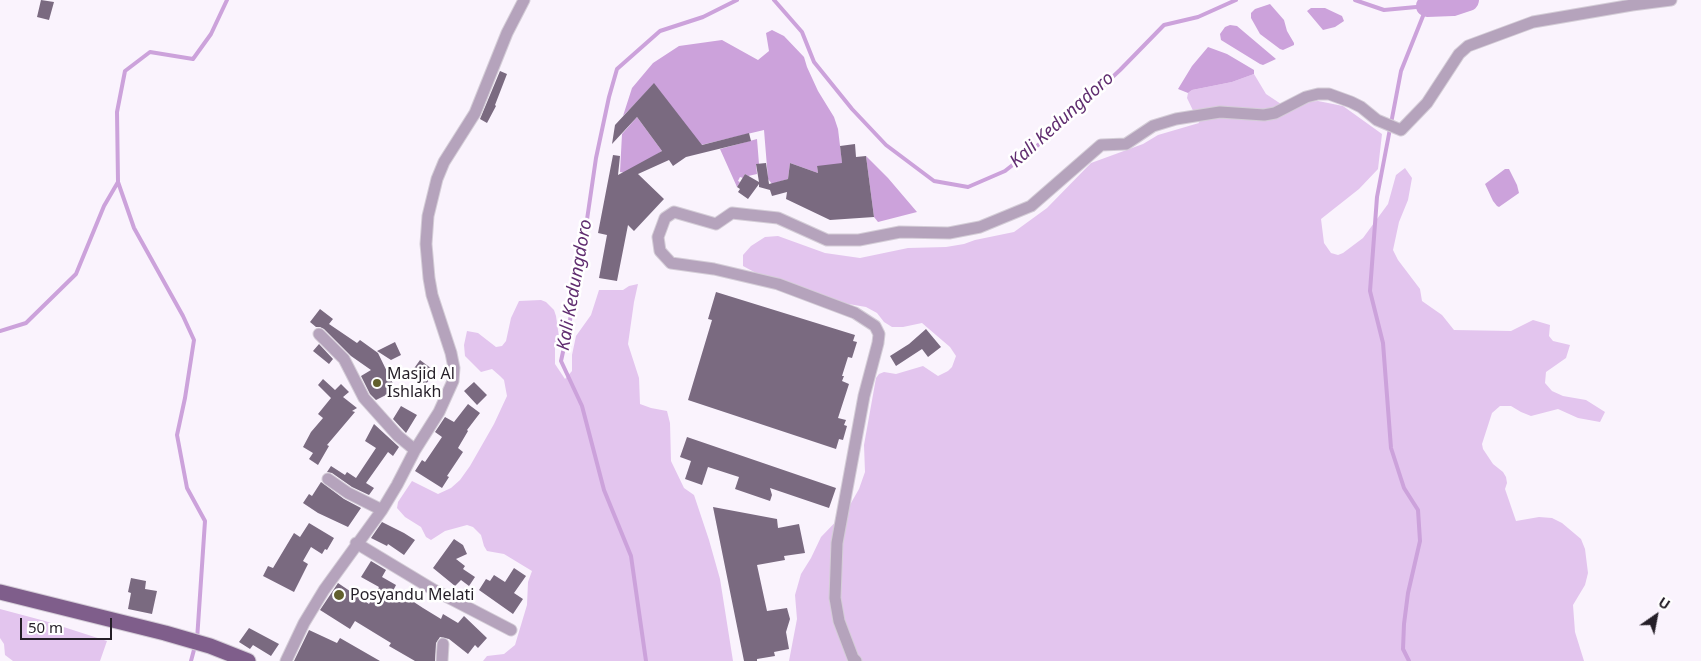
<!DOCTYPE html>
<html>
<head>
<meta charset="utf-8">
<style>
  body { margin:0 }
  #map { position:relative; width:1701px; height:661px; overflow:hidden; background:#faf3fd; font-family:"Noto Sans",sans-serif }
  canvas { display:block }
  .north { position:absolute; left:1631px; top:591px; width:50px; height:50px; -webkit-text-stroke:4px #fff; paint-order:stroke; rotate:33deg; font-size:14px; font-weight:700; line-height:20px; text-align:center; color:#251f28 }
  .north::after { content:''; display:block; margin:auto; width:18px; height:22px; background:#251f28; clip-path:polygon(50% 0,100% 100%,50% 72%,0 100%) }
  .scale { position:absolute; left:20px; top:618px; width:92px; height:22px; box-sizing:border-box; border:2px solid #251f28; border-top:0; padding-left:6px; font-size:15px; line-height:18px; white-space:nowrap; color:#251f28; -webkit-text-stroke:4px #fff; paint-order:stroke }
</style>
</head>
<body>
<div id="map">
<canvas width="1701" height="661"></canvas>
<div class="north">U</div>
<div class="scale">50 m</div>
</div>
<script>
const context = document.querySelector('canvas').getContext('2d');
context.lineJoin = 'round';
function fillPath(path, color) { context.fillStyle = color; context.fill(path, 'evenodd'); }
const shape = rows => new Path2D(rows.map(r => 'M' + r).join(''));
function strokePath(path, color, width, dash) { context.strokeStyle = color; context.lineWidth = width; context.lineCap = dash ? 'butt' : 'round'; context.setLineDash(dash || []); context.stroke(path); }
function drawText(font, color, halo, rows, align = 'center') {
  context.font = font + ' "Noto Sans",sans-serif'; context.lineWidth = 5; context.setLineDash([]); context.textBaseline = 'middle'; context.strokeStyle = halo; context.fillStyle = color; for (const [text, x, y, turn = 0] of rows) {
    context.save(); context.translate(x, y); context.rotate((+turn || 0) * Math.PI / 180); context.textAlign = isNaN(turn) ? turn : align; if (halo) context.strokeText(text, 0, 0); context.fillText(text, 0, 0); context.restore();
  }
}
const green = shape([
  [1254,74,1266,94,1281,104,1318,101,1343,106,1382,134,1378,169,1359,189,1321,219,1324,243,1331,253,1338,255,1343,253,1363,238,1388,204,1396,175,1405,168,1412,178,1408,200,1399,222,1393,250,1398,260,1420,289,1422,301,1442,315,1454,330,1511,331,1533,320,1550,325,1549,336,1553,341,1570,345,1566,358,1546,372,1545,383,1552,391,1563,396,1586,400,1605,412,1600,422,1578,418,1558,409,1531,416,1521,412,1511,406,1500,406,1492,413,1482,444,1483,449,1493,464,1503,472,1506,477,1507,483,1505,489,1516,521,1539,517,1552,518,1562,523,1581,539,1585,549,1588,573,1585,585,1573,605,1575,632,1584,661,789,661,797,619,795,595,801,574,811,558,821,537,847,510,859,489,865,472,864,445,876,378,879,374,884,372,896,374,923,366,938,376,948,371,952,367,956,356,950,347,922,323,903,327,892,327,884,322,877,313,866,307,837,302,769,280,743,266,743,255,751,246,765,237,778,236,825,253,860,258,908,248,946,247,964,244,975,240,1014,232,1047,208,1091,163,1143,144,1158,135,1199,123,1187,98,1188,93,1192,90,1232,82],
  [638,284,634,302,628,344,639,378,640,404,651,408,667,411,670,423,671,461,684,488,694,495,709,540,720,579,733,661,483,661,487,656,504,654,515,645,527,605,528,582,532,571,504,554,487,551,484,546,481,535,473,527,467,525,445,531,431,540,426,537,421,527,405,517,397,508,398,502,412,481,438,494,451,488,460,480,470,466,494,424,507,396,504,380,500,376,492,369,481,372,465,356,464,345,467,331,478,333,496,347,502,346,506,341,511,318,519,301,541,300,546,302,554,310,556,316,559,337,555,347,555,364,565,379,572,371,572,355,576,336,591,315,599,290,623,290,629,286],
  [0,609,45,621,107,641,100,661,13,661,5,655,4,644,0,638]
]);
const water = shape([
  [1270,4,1284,20,1287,31,1294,43,1294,45,1283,50,1280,49,1260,34,1251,18,1251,13,1255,9],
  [1311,8,1325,8,1342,16,1344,21,1335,27,1323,30,1307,11],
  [1230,25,1237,26,1276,59,1263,65,1260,64,1221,40,1220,34,1225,27],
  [772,30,784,36,804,57,807,67,818,91,834,117,838,129,844,179,817,166,818,173,790,163,788,179,772,184,768,179,764,130,701,145,654,84,623,116,632,88,653,63,679,46,722,40,758,60,769,51,766,33],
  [1208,47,1227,54,1249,67,1254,70,1254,74,1232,82,1192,90,1188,93,1178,89,1192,66],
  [637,117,662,151,627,173,620,172,622,134],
  [757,139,759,164,756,165,757,174,748,176,745,174,743,178,740,177,738,181,740,182,737,187,720,149],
  [866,156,888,178,917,212,878,222,874,217],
  [1505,169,1509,169,1517,185,1519,193,1499,207,1497,206,1493,201,1485,184]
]);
const stream = shape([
  [774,0,802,32,814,62,852,109,886,145,934,181,968,187,1005,171,1052,134,1120,70,1164,25,1198,17,1236,0],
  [1355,0,1384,10,1427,6,1401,71,1377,197,1370,291,1383,343,1391,448,1404,488,1418,510,1420,541,1408,593,1404,624,1403,649,1409,661],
  [0,331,26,323,76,274,104,206,118,182],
  [197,640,205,521,187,488,177,435,185,398,194,340,183,316,134,228,118,182,117,112,125,71,150,52,193,59,211,34,227,0],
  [191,661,195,646],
  [646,661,631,556,604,490,582,406,561,361,577,288,596,158,609,97,617,69,660,31,703,17,737,0]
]);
const river = shape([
  [1427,6,1453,5,1468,0]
]);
const building = shape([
  [41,0,54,2,49,20,37,17],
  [500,71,507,74,495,105,496,106,487,123,480,119],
  [654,83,702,145,749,133,751,141,686,157,673,166,669,160,638,174,664,199,634,231,628,225,617,281,599,278,607,235,598,233,613,155,620,156,618,175,662,151,637,117,612,144,615,125],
  [855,144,856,157,866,156,874,217,830,220,786,199,787,192,772,196,769,187,770,190,759,187,759,184,748,199,738,192,740,189,737,187,745,174,759,182,756,164,766,163,769,184,788,179,790,163,818,173,817,166,842,163,840,146],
  [716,292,855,335,853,341,857,342,852,358,848,357,842,376,844,376,842,381,849,384,838,418,846,420,844,425,847,426,843,440,839,439,836,449,688,400,712,320,708,319],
  [320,309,333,319,329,324,357,343,360,340,378,353,396,390,376,400,370,394,361,376,371,370,351,356,324,329,320,327,316,327,310,322],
  [926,329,941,347,928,357,922,349,896,366,890,356,909,344],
  [395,342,401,355,391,360,377,351],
  [319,344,333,359,329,364,313,351],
  [420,360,436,372,425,385,410,374],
  [323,379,335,390,341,384,349,392,343,397,357,408,352,411,355,412,327,445,329,446,318,465,309,459,313,453,303,447,311,432,323,418,318,414,331,398,318,385],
  [474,382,487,395,477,405,464,391],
  [468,404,480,413,467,430,468,431,458,448,463,452,447,476,449,477,442,488,415,471,422,460,425,462,442,437,435,432,445,417,454,422],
  [401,406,417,415,406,433,393,419],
  [374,424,399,447,393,456,388,452,366,483,374,488,369,495,352,487,332,473,327,472,331,466,345,475,347,472,356,478,376,448,365,441],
  [687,437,836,488,829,508,770,488,772,495,770,501,735,489,739,477,708,467,702,485,685,479,691,461,680,457],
  [321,482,344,499,361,508,348,527,318,513,303,503,309,494,312,496],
  [713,507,777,519,778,528,799,524,805,553,784,556,785,560,757,565,767,611,787,608,790,619,786,632,789,649,774,652,775,656,757,659,757,661,744,661],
  [382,522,404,533,415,540,404,555,388,544,387,546,371,538],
  [309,523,334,538,327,550,325,549,322,554,311,547,303,561,308,564,294,592,263,576,268,566,273,568,294,533,300,537],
  [454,539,463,545,467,554,456,559,465,566,463,569,475,577,469,586,461,580,455,586,433,568],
  [371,561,386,570,382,577,396,585,394,589,423,608,441,619,443,614,458,623,464,616,487,638,478,648,475,645,468,654,449,639,440,637,436,643,435,661,415,661,389,646,391,643,355,621,350,629,320,610,338,583,369,604,379,587,361,577],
  [514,568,526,576,514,593,523,599,513,614,479,590,486,579,490,581,494,575,505,582],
  [131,578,146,581,145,589,157,591,152,614,128,609,131,593,128,592],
  [249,628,279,644,271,656,253,645,250,649,239,642],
  [309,630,337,643,340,638,380,661,294,661]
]);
const street = shape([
  [319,334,344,359,364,398,398,436,415,450],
  [328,479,348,493,382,510],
  [356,543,434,590,511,630],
  [286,661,304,623,324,590,382,510,397,485,415,450,439,412,453,381,454,368,451,353,432,295,429,278,426,244,428,216,437,179,444,162,475,113,507,33,524,0],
  [442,661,443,644],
  [856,661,853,658,839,621,835,598,837,543,864,396,878,343,879,334,875,326,855,313,778,284,714,269,671,263,660,251,658,237,665,218,674,212,716,224,732,213,778,218,827,240,859,240,900,232,949,233,980,227,1031,206,1101,145,1126,144,1153,126,1176,119,1220,112,1264,115,1275,113,1306,97,1318,94,1329,94,1351,102,1361,107,1377,120,1401,130,1427,103,1459,54,1468,46,1533,22,1632,5,1671,0]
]);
const primary = shape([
  [0,592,165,633,210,646,248,661]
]);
const markers = [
  [377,383,5,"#62602d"],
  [339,595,6,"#62602d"]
];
const poiNames = [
  ["Masjid Al",387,374],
  ["Ishlakh",387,392],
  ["Posyandu Melati",350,595]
];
const waterNames = [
  ["Kali Kedungdoro",1062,120,-42],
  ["Kali Kedungdoro",575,285,-80]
];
fillPath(green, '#e3c5ee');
fillPath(water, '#cca2db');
strokePath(stream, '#cca2db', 4);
strokePath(river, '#cca2db', 22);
fillPath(building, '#7a6a80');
strokePath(street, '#d4cdd7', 13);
strokePath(primary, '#d4cdd7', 17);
strokePath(street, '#b5a3bc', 11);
strokePath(primary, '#7f5e8b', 15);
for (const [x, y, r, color] of markers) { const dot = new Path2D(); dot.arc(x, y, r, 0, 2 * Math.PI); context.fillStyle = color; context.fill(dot); strokePath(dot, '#fff', 2); }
drawText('16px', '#251f28', '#fff', poiNames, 'left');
drawText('italic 18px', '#602d70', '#fff', waterNames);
</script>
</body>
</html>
